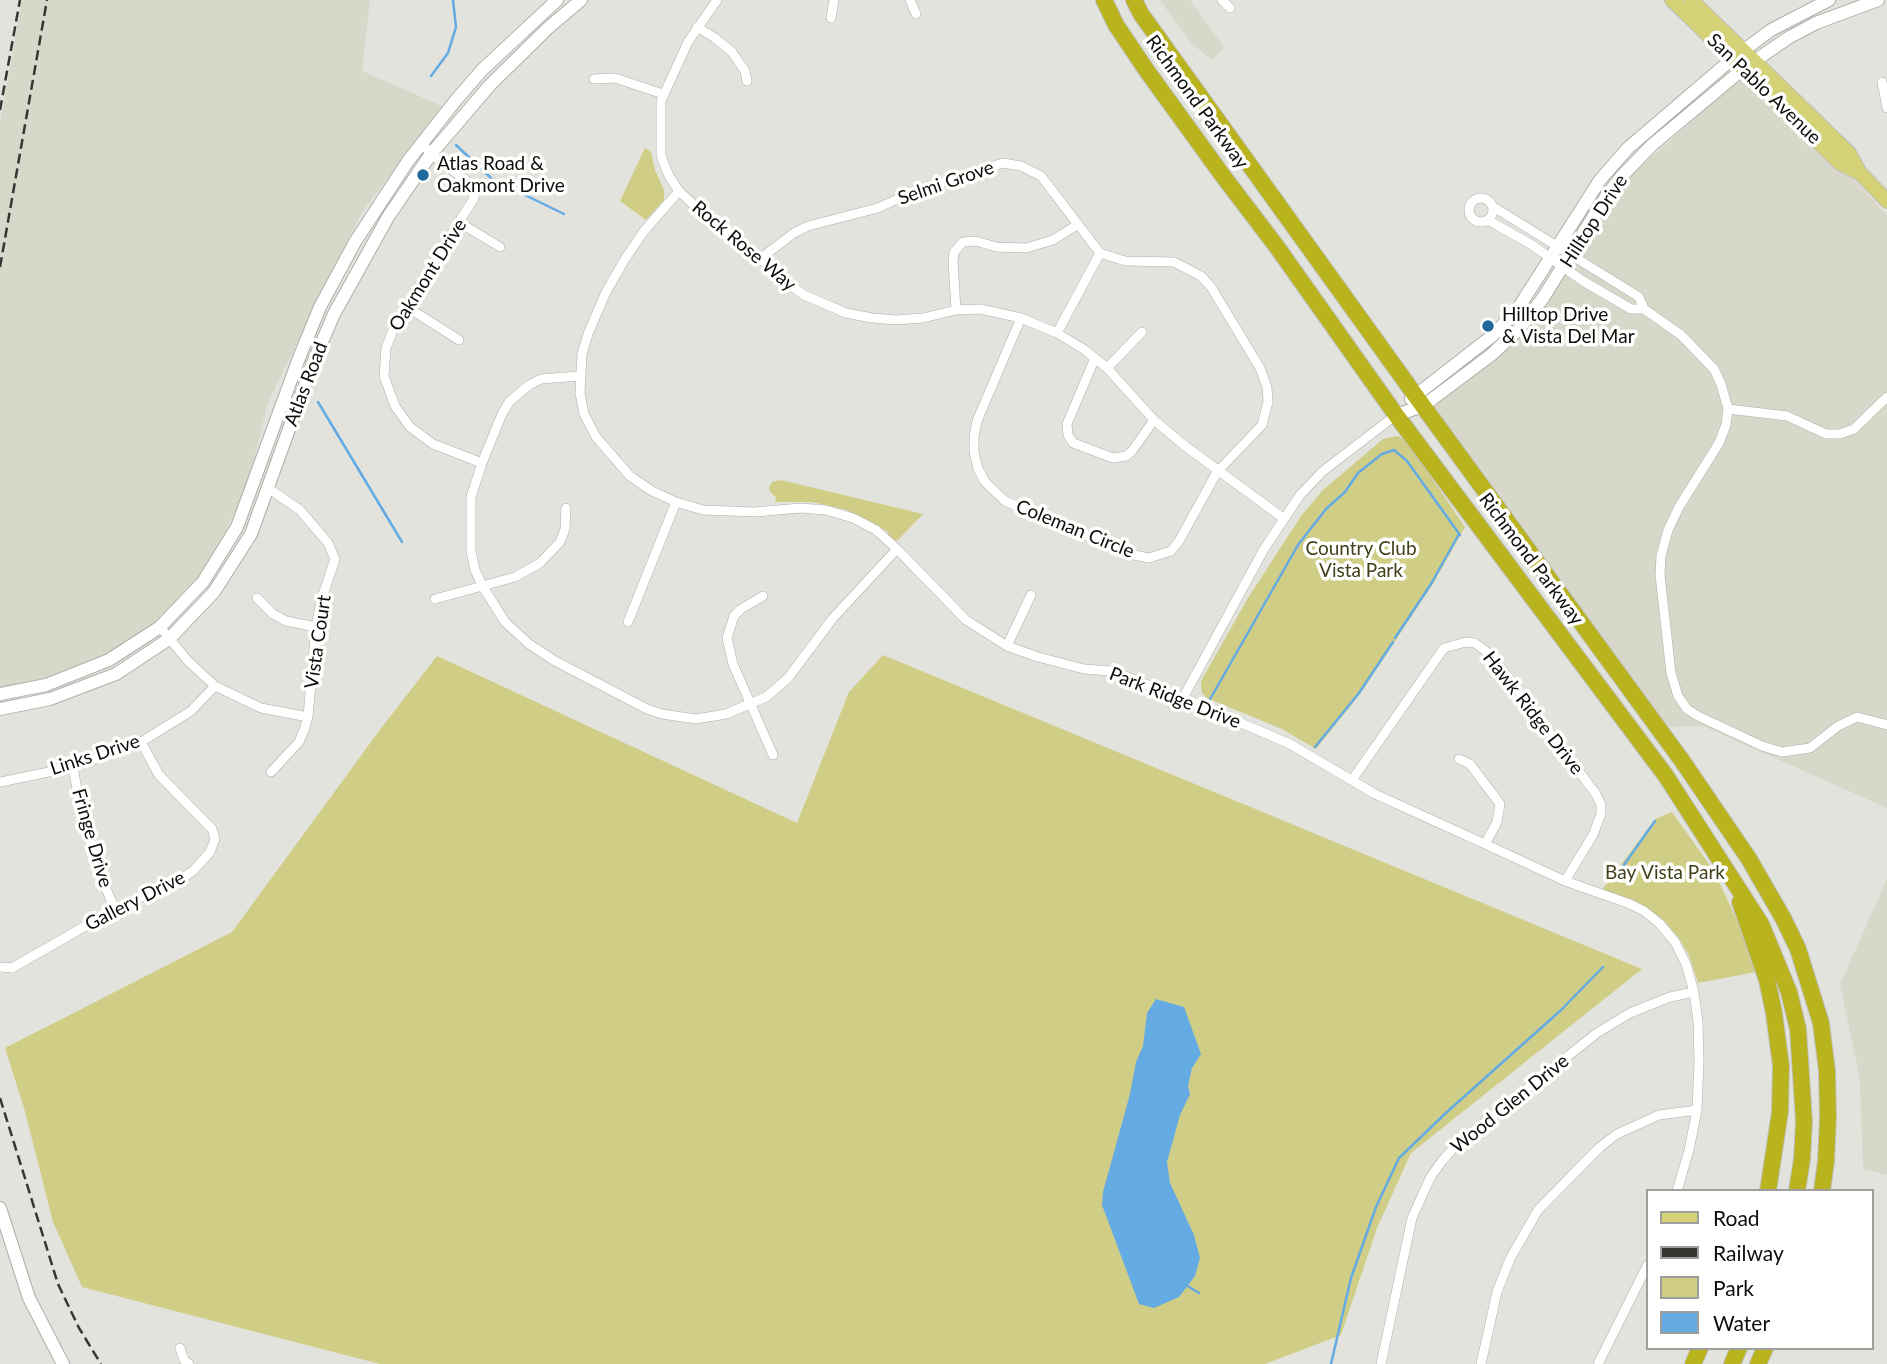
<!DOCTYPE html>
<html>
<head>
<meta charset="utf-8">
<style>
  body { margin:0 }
  #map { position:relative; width:1887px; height:1364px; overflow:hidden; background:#e3e3dd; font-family:Lato,sans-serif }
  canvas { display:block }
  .legend { position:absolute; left:1646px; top:1189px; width:228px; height:161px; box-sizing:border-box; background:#fffffe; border:2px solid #9e9e9d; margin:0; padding:9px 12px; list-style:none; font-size:21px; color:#0d0d0b }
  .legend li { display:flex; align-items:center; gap:14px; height:35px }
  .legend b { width:35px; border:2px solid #9e9e9d }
</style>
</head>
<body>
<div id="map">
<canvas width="1887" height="1364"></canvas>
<ul class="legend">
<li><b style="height:9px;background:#d5d177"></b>Road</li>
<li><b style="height:9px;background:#363633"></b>Railway</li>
<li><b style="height:19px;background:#d0ce86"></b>Park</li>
<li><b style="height:19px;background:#64aae3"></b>Water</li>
</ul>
</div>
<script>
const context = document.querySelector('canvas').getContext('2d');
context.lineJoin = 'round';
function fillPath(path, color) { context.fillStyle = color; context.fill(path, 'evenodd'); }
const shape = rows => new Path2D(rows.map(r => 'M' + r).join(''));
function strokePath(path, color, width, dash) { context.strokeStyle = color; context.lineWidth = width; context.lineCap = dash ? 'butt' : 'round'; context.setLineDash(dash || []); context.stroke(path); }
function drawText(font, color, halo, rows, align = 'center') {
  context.font = font + ' Lato,sans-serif'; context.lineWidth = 7; context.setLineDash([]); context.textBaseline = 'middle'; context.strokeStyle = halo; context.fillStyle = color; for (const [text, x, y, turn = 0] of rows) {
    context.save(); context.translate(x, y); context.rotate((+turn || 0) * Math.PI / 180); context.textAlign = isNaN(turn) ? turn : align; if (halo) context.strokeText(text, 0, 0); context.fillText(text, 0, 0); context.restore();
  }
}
const built = shape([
  [22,0,370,0,362,71,442,106,362,212,268,402,248,485,206,571,172,609,127,643,77,670,0,690,0,123],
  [1160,0,1190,0,1224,47,1212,60,1190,42],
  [1743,76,1858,183,1887,215,1887,808,1703,726,1662,727,1433,407,1543,308,1624,181],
  [1887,879,1887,1175,1863,1169,1860,1080,1840,984]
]);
const green = shape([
  [645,148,651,152,655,170,664,190,664,200,646,220,620,201],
  [1397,436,1406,440,1465,527,1433,584,1360,694,1316,749,1282,729,1207,698,1202,693,1201,681,1248,598,1301,516,1323,490,1383,439],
  [781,480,923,514,898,540,890,543,888,532,847,510,812,502,775,502,776,497,771,493,769,488,772,482],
  [883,655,1642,969,1411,1153,1377,1228,1341,1335,1265,1364,380,1364,82,1287,53,1222,24,1108,5,1048,232,932,379,731,437,656,797,823,849,692],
  [1672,812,1709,864,1722,888,1742,931,1756,972,1698,983,1689,955,1678,937,1665,922,1640,904,1602,890,1655,819]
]);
const water = shape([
  [1156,999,1184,1007,1201,1054,1192,1068,1188,1086,1190,1094,1180,1115,1167,1162,1170,1183,1194,1235,1200,1258,1195,1276,1179,1297,1154,1308,1139,1304,1102,1205,1103,1192,1130,1094,1136,1062,1143,1046,1147,1013]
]);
const stream = shape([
  [431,76,448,53,456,27,453,0],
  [456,145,492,179,564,214],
  [318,402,402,542],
  [1395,638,1431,584,1459,534],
  [1209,701,1298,545,1326,509,1345,492,1358,473,1382,454,1394,450,1407,461,1460,535],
  [1315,747,1359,693,1393,642],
  [1614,879,1655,821],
  [1186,1285,1199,1293],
  [1331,1364,1351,1278,1376,1207,1399,1158,1448,1111,1560,1011,1603,967]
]);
const street = shape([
  [717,0,688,42,661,101,661,156,669,176,679,191,697,208,738,239,787,283,804,295,846,313,872,318,896,320,923,318,956,310,980,309,1021,318,1057,333,1085,350,1107,368,1154,420,1185,446,1283,518],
  [910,0,916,14],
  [1222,0,1230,8],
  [831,18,834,0],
  [697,27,715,38,732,52,745,71,747,81],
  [594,79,615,78,663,94],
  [1882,82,1887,108],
  [421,142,431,154,464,179,473,189,474,198,395,325,386,348,384,376,395,406,410,427,433,444,482,463],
  [679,191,644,231,625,259,606,292,588,334,582,354,580,393,584,414,596,437,630,476,652,491,676,502,703,510,755,512,801,508,826,510,853,518,876,530,897,549,966,620,1007,646,1038,657,1084,669,1111,671,1183,698,1290,744,1375,794,1485,844,1565,881,1630,904,1644,911,1659,923,1675,942,1686,964,1694,992,1698,1022,1699,1061,1697,1110,1689,1150,1677,1191],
  '1469 210a12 12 0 1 1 24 0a12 12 0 1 1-24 0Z',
  [1492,206,1639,297,1644,309],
  [1488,220,1532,245,1583,281,1631,309,1644,309],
  [460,223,500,247],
  [761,258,794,233,808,226,878,208,917,190,1003,163,1021,166,1041,176,1100,253,1125,261,1174,262,1201,276,1211,287,1260,368,1267,387,1268,402,1262,425,1217,472,1179,541,1171,551,1149,558,1134,555,1005,501,985,482,978,469,974,452,974,436,977,421,1021,318],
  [407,307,459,340],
  [1644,309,1681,335,1714,369,1721,384,1728,409,1726,425,1719,443,1679,507,1668,530,1661,556,1660,575,1671,673,1678,696,1687,709,1698,716,1762,746,1782,752,1810,748,1838,726,1857,717,1887,725],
  [956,310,953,261,954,252,963,242,976,241,996,247,1026,248,1053,240,1077,225],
  [1057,333,1100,253],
  [1095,358,1067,424,1068,435,1073,443,1113,458,1126,456,1132,451,1154,420],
  [1107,368,1142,332],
  [579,376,541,379,529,385,509,402,502,414,482,463,471,497,471,551,475,570,483,587,505,622,529,644,555,661,647,709,662,714,696,719,726,714,766,697,788,678,833,618,897,549],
  [1728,409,1787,416,1826,434,1840,434,1854,429,1887,397],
  [268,488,300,510,328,543,335,559,321,601,316,627,308,717,304,730,299,742,271,772],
  [763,596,741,609,734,616,727,638,733,664,773,755],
  [257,598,273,614,286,621,316,627],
  [435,599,515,577,540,563,560,542,565,529,566,508],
  [628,622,676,502],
  [160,627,188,661,215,686,261,708,308,717],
  [1007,646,1031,595],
  [1183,698,1264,549,1300,495,1323,471,1396,415],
  [1459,759,1470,764,1500,804,1497,822,1485,844],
  [73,767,80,806,98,871,115,909],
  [1352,780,1444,648,1466,642,1475,643,1491,655,1596,794,1601,805,1601,814,1593,835,1565,881],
  [0,782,73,767,141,742,191,711,215,686],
  [0,967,12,968,115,909,181,879,193,871,210,852,215,839,212,829,159,775,141,742],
  [180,1348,184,1360,189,1364],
  [1381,1364,1412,1218,1430,1178,1442,1161,1457,1144,1597,1033,1630,1013,1670,997,1694,992],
  [1481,1364,1497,1292,1510,1259,1538,1210,1600,1147,1617,1134,1659,1115,1697,1110],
  [1598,1364,1647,1266]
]);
const secondary = shape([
  [1411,399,1492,336,1517,310,1600,180,1628,148,1732,59,1771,30,1829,0],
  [1396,415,1423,406,1491,355,1519,329,1543,298,1607,195,1621,177,1652,145,1743,69,1788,38,1816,23,1878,0],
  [0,694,46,685,109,660,160,627,203,582,237,527,299,358,320,307,355,242,408,161,456,100,482,70,557,0],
  [0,709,50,699,116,674,169,639,214,592,251,534,313,363,334,314,388,217,431,154,490,85,548,28,581,0],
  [0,1208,29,1298,63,1364]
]);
const primary = shape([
  [1672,0,1840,163,1860,173],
  [1691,0,1849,153,1860,173,1887,201]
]);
const highway = shape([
  [1104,0,1116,25,1147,71,1223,176,1277,247,1396,415,1666,776,1761,924,1789,992,1798,1029,1804,1121,1802,1159,1797,1191],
  [1134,0,1141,14,1423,406,1683,762,1749,859,1783,918,1798,949,1821,1023,1827,1071,1828,1117,1826,1161,1822,1191],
  [1740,902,1767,980,1774,1013,1781,1066,1780,1112,1768,1191],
  [1693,1364,1700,1348],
  [1732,1364,1739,1348],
  [1758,1364,1765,1348]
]);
const rail = shape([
  [0,110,20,0],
  [0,267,47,0],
  [0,1098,58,1284,79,1328,101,1364]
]);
const markers = [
  [423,175,7,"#1f689c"],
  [1488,326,7,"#1f689c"]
];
const streetNames = [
  ["San Pablo Avenue",1764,89,44],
  ["Richmond Parkway",1197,102,54],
  ["Selmi Grove",946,183,-19],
  ["Hilltop Drive",1594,221,-57],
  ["Rock Rose Way",744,246,40],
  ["Oakmont Drive",428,275,-58],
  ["Atlas Road",306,384,-69],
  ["Coleman Circle",1075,529,22],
  ["Richmond Parkway",1531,559,53],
  ["Vista Court",318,642,-82],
  ["Park Ridge Drive",1175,698,21],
  ["Hawk Ridge Drive",1533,713,52],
  ["Links Drive",95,755,-18],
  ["Fringe Drive",92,838,74],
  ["Gallery Drive",135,901,-27],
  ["Wood Glen Drive",1510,1104,-39]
];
const poiNames = [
  ["Atlas Road &",437,164],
  ["Oakmont Drive",437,186],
  ["Hilltop Drive",1502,315],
  ["& Vista Del Mar",1502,337]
];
const parkNames = [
  ["Country Club",1361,549],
  ["Vista Park",1361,571],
  ["Bay Vista Park",1665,873]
];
fillPath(built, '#d7d7ca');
fillPath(green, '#d0ce86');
fillPath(water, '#64aae3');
strokePath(stream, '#64aae3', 2.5);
strokePath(street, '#afafa9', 10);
strokePath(secondary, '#afafa9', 14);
strokePath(primary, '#c0c0c0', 16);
strokePath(highway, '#c0c0c0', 18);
strokePath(street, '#fff', 9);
strokePath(secondary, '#fff', 12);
strokePath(primary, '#d5d177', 14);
strokePath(highway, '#b9b31d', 16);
strokePath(rail, '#363633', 2.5, [10, 5]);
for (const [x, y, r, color] of markers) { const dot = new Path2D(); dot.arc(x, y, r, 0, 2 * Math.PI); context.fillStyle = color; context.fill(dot); strokePath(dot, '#fffffe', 2.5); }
drawText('19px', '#0d0d0b', '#fffffe', streetNames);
drawText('19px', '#0d0d0b', '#fffffe', poiNames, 'left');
drawText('19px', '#41401b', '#fffffe', parkNames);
</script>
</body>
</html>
